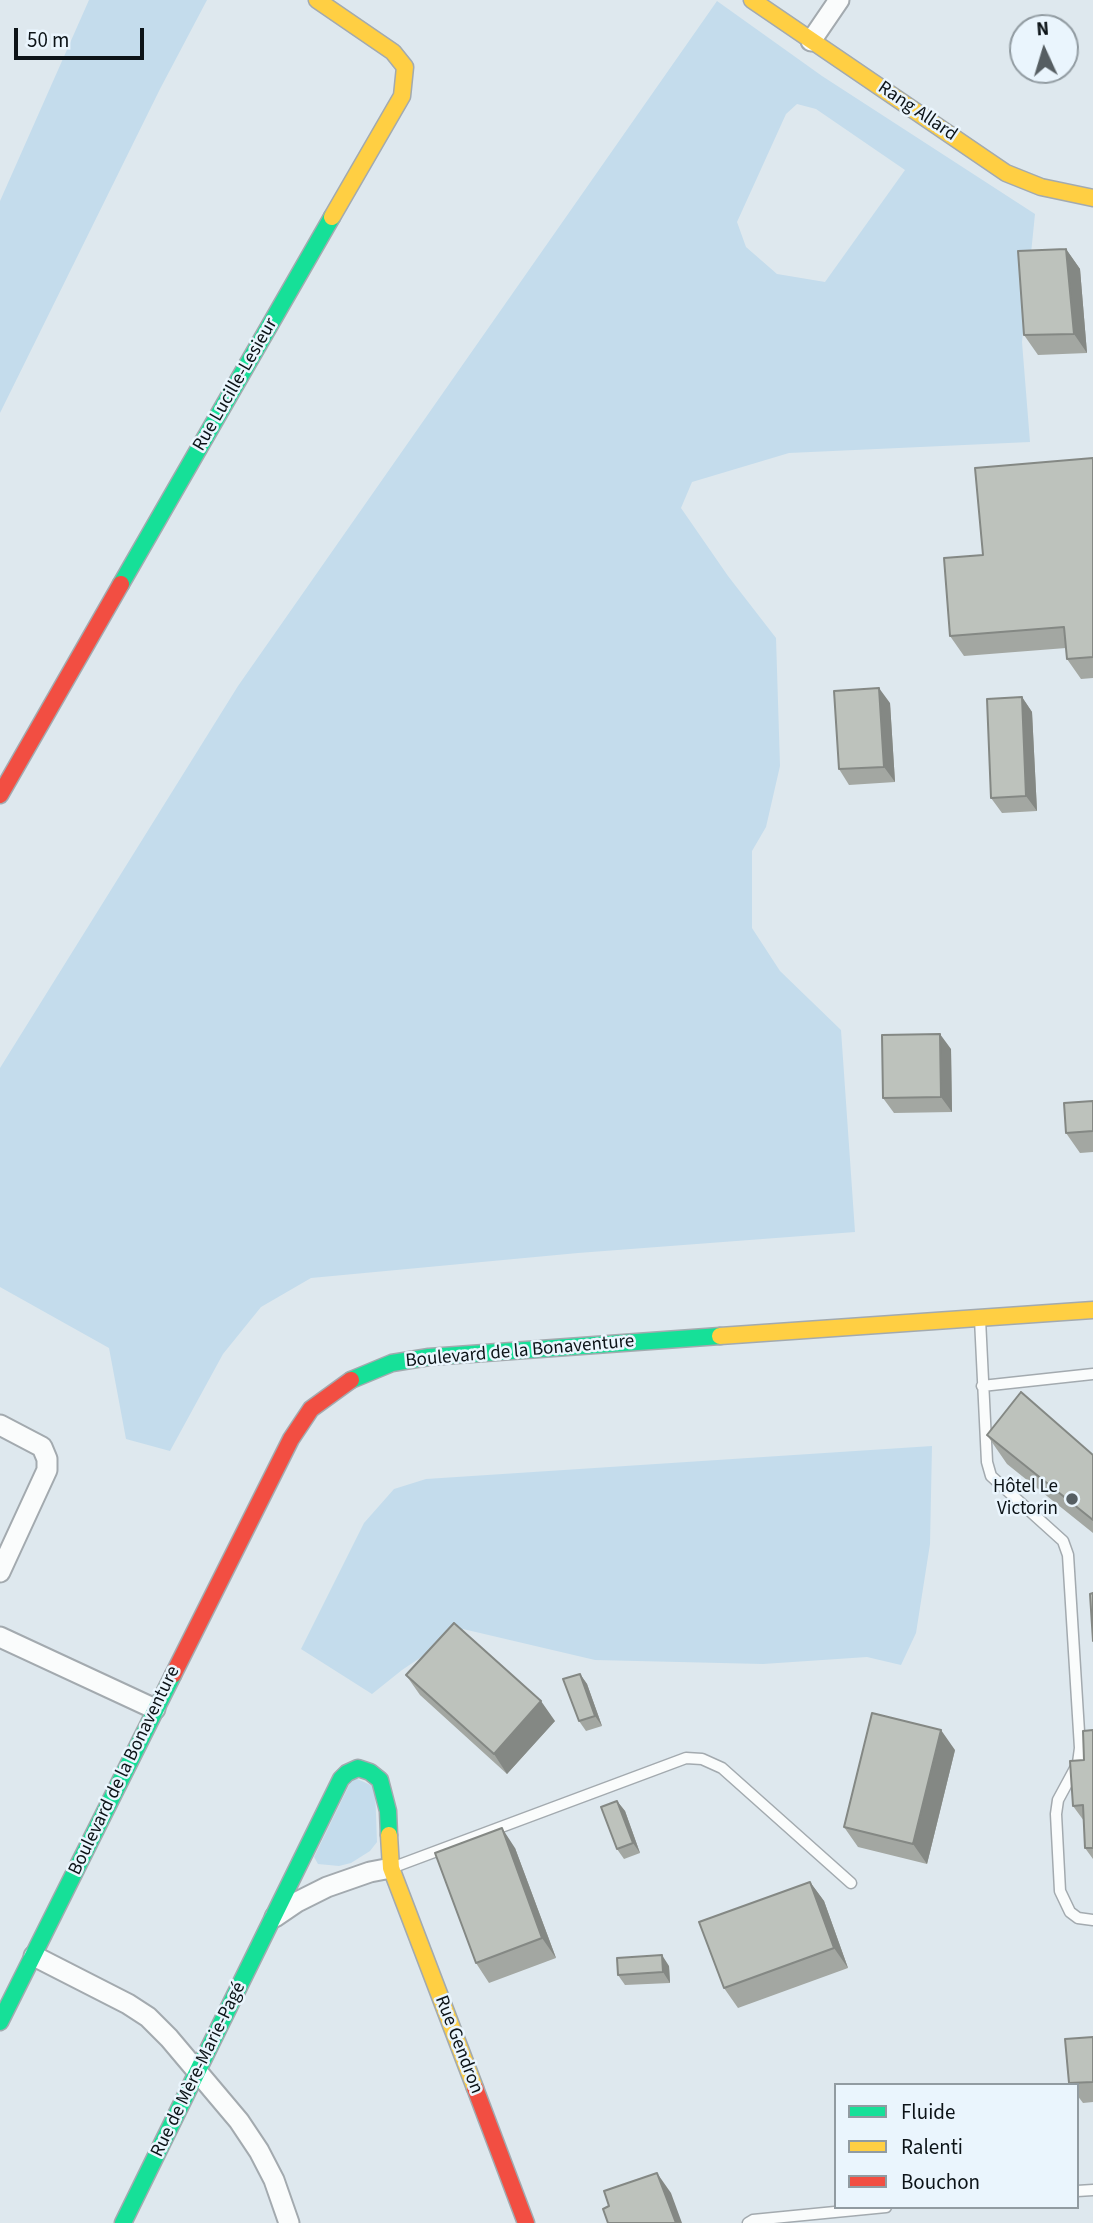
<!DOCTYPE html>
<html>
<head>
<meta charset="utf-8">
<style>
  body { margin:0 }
  #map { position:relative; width:1093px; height:2223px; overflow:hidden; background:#dee8ee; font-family:"Source Sans 3",sans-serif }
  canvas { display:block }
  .legend { position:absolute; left:834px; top:2083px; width:245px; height:126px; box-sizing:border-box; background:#eaf5fd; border:2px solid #919ba1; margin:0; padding:9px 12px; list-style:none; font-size:21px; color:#0c1317 }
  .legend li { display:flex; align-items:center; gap:14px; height:35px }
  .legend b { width:35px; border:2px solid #919ba1 }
  .north { position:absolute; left:1009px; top:14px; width:70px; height:70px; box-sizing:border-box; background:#eaf5fd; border:2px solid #919ba1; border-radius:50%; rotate:356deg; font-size:19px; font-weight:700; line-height:28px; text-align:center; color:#0c1317 }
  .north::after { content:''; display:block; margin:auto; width:24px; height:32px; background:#565e62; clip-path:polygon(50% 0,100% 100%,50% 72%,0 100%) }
  .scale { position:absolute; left:14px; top:28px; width:130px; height:32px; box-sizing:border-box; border:4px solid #0c1317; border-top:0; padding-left:9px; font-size:21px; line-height:24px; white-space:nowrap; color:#0c1317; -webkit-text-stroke:5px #eaf5fd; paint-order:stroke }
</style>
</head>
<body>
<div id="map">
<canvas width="1093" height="2223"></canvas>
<ul class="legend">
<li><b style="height:9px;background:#16e098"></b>Fluide</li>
<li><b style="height:9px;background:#ffcf43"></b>Ralenti</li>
<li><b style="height:9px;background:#f24e42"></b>Bouchon</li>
</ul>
<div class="north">N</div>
<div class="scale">50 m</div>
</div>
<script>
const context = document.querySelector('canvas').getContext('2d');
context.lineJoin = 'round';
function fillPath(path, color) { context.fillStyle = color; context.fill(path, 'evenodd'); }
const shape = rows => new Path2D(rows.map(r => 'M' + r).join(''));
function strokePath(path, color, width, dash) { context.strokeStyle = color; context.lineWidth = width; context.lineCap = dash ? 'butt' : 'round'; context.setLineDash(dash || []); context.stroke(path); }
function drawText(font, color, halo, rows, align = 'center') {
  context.font = font + ' "Source Sans 3",sans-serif'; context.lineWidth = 5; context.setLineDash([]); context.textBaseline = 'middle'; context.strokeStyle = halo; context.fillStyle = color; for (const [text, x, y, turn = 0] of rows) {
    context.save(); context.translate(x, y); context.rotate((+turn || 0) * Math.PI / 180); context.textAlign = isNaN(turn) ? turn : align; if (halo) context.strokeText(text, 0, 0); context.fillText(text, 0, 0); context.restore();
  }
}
const green = shape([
  [89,0,207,0,160,89,0,413,0,201],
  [717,1,822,76,1035,214,1022,342,1030,442,789,453,692,482,681,508,728,576,776,638,780,766,766,827,752,851,752,928,780,971,841,1030,855,1232,578,1253,311,1278,261,1307,223,1354,170,1451,126,1439,109,1348,0,1287,0,1068,238,686],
  [797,104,816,109,905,170,825,282,777,274,746,247,737,222,786,114],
  [932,1446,930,1544,916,1633,901,1665,867,1657,763,1664,595,1660,463,1629,402,1670,372,1694,301,1649,364,1523,394,1489,426,1479],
  [353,1777,375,1787,377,1842,370,1851,351,1863,339,1866,318,1864,314,1857]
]);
const lane = shape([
  [980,1319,987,1462,991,1476,1063,1541,1068,1555,1080,1748,1078,1763,1058,1800,1056,1814,1060,1891,1070,1912,1078,1918,1093,1920],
  [982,1386,1093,1374],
  [394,1867,686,1758,702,1759,722,1768,851,1883],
  [1077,2191,1093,2190],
  [748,2223,753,2220,886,2207]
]);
const street = shape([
  [811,41,839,0],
  [0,1425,42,1447,47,1459,47,1470,0,1572],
  [0,1637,155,1709],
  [275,1917,297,1902,327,1887,370,1872,391,1868],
  [34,1956,128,2004,148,2017,169,2038,239,2121,259,2151,274,2180,289,2223]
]);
const fast = shape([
  [121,584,332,217],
  [351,1380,392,1363,429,1357,720,1336],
  [0,2022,173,1675],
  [123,2223,341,1779,347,1773,358,1768,370,1772,380,1780,388,1811,389,1835]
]);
const slow = shape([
  [317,0,393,52,405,67,402,96,332,217],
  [752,0,1006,173,1041,187,1093,198],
  [720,1336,1093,1310],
  [389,1835,391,1868,475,2088]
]);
const jam = shape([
  [0,795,121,584],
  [173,1675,291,1439,311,1409,351,1380],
  [475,2088,526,2223]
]);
const wall = shape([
  [1066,249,1080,269,1087,353,1038,355,1024,335],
  [1093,458,1093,678,1081,679,1067,659,1066,648,964,656,950,636,983,555],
  [1022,697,1032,712,1037,811,1002,813,991,798],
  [890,703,895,782,849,785,839,769],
  [951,1049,952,1112,894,1113,883,1098],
  [1093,1101,1093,1152,1080,1153,1066,1133],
  [987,1435,1093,1455,1093,1533,1007,1464],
  [580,1674,587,1684,602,1726,586,1731,579,1721],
  [406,1675,555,1721,507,1774,420,1695],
  [1093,1730,1093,1859,1085,1848,1084,1821,1073,1806],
  [955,1750,927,1864,858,1847,844,1827],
  [617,1801,625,1811,640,1853,624,1859,617,1849],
  [515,1848,556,1958,489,1983,476,1963],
  [810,1882,824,1901,848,1968,738,2008,724,1988],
  [669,1966,670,1983,625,1985,618,1975],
  [1093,2037,1093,2102,1083,2103,1077,2095,1077,2085,1070,2085,1069,2083]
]);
const shadedWall = shape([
  [1066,249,1080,269,1087,353,1074,334],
  [879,688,890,703,895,782,884,767],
  [1022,697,1032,712,1037,811,1026,796],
  [940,1034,951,1049,952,1112,941,1097],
  [580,1674,587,1684,602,1726,595,1716],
  [541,1701,555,1721,507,1774,494,1754],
  [941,1730,955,1750,927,1864,913,1844],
  [617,1801,625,1811,640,1853,633,1843],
  [502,1828,515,1848,556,1958,542,1938],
  [810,1882,824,1901,848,1968,834,1948],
  [662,1955,669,1966,670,1983,663,1972],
  [657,2173,671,2193,682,2223,676,2223]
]);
const building = shape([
  [1066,249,1074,334,1024,335,1018,251,1066,249],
  [1093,458,1093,657,1067,659,1064,627,950,636,944,558,983,555,975,468,1093,458],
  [879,688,884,767,839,769,834,691,879,688],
  [1022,697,1026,796,991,798,987,699,1022,697],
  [940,1034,941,1097,883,1098,882,1035,940,1034],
  [1093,1101,1093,1131,1066,1133,1064,1103,1093,1101],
  [1021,1392,1093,1455,1093,1520,987,1435,1021,1392],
  [1093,1593,1093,1641,1090,1594,1093,1593],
  [454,1623,541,1701,494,1754,406,1675,454,1623],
  [580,1674,595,1716,579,1721,563,1679,580,1674],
  [872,1713,941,1730,913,1844,844,1827,872,1713],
  [1093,1730,1093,1848,1085,1848,1083,1805,1073,1806,1070,1761,1084,1760,1083,1731,1093,1730],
  [617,1801,633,1843,617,1849,601,1807,617,1801],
  [502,1828,542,1938,476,1963,435,1853,502,1828],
  [810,1882,834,1948,724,1988,699,1922,810,1882],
  [662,1955,663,1972,618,1975,617,1958,662,1955],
  [1093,2037,1093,2082,1069,2083,1065,2039,1093,2037],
  [657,2173,676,2223,608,2223,603,2209,609,2206,604,2191,657,2173]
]);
const markers = [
  [1072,1499,7,"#565e62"]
];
const streetNames = [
  ["Rang Allard",917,112,34],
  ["Rue Lucille-Lesieur",236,385,-60],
  ["Boulevard de la Bonaventure",520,1352,-5],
  ["Boulevard de la Bonaventure",125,1771,-64],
  ["Rue Gendron",458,2045,69],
  ["Rue de Mère-Marie-Pagé",199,2070,-64]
];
const poiNames = [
  ["Hôtel Le",1058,1488],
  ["Victorin",1058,1510]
];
fillPath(green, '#c4dcec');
strokePath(lane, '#a3aaaf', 13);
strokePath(street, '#a3aaaf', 23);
strokePath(fast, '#a3aaaf', 19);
strokePath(slow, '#a3aaaf', 19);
strokePath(jam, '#a3aaaf', 19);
strokePath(lane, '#fafcfc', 10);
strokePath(street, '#fafcfc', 19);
strokePath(fast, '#16e098', 16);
strokePath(slow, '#ffcf43', 16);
strokePath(jam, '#f24e42', 16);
fillPath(wall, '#a3a7a2');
fillPath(shadedWall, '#848884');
fillPath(building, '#bdc2bc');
strokePath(building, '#848884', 2);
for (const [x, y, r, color] of markers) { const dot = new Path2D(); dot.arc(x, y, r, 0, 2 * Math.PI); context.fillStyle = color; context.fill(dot); strokePath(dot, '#eaf5fd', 2.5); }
drawText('19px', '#0c1317', '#eaf5fd', streetNames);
drawText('19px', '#0c1317', '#eaf5fd', poiNames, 'right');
</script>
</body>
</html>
